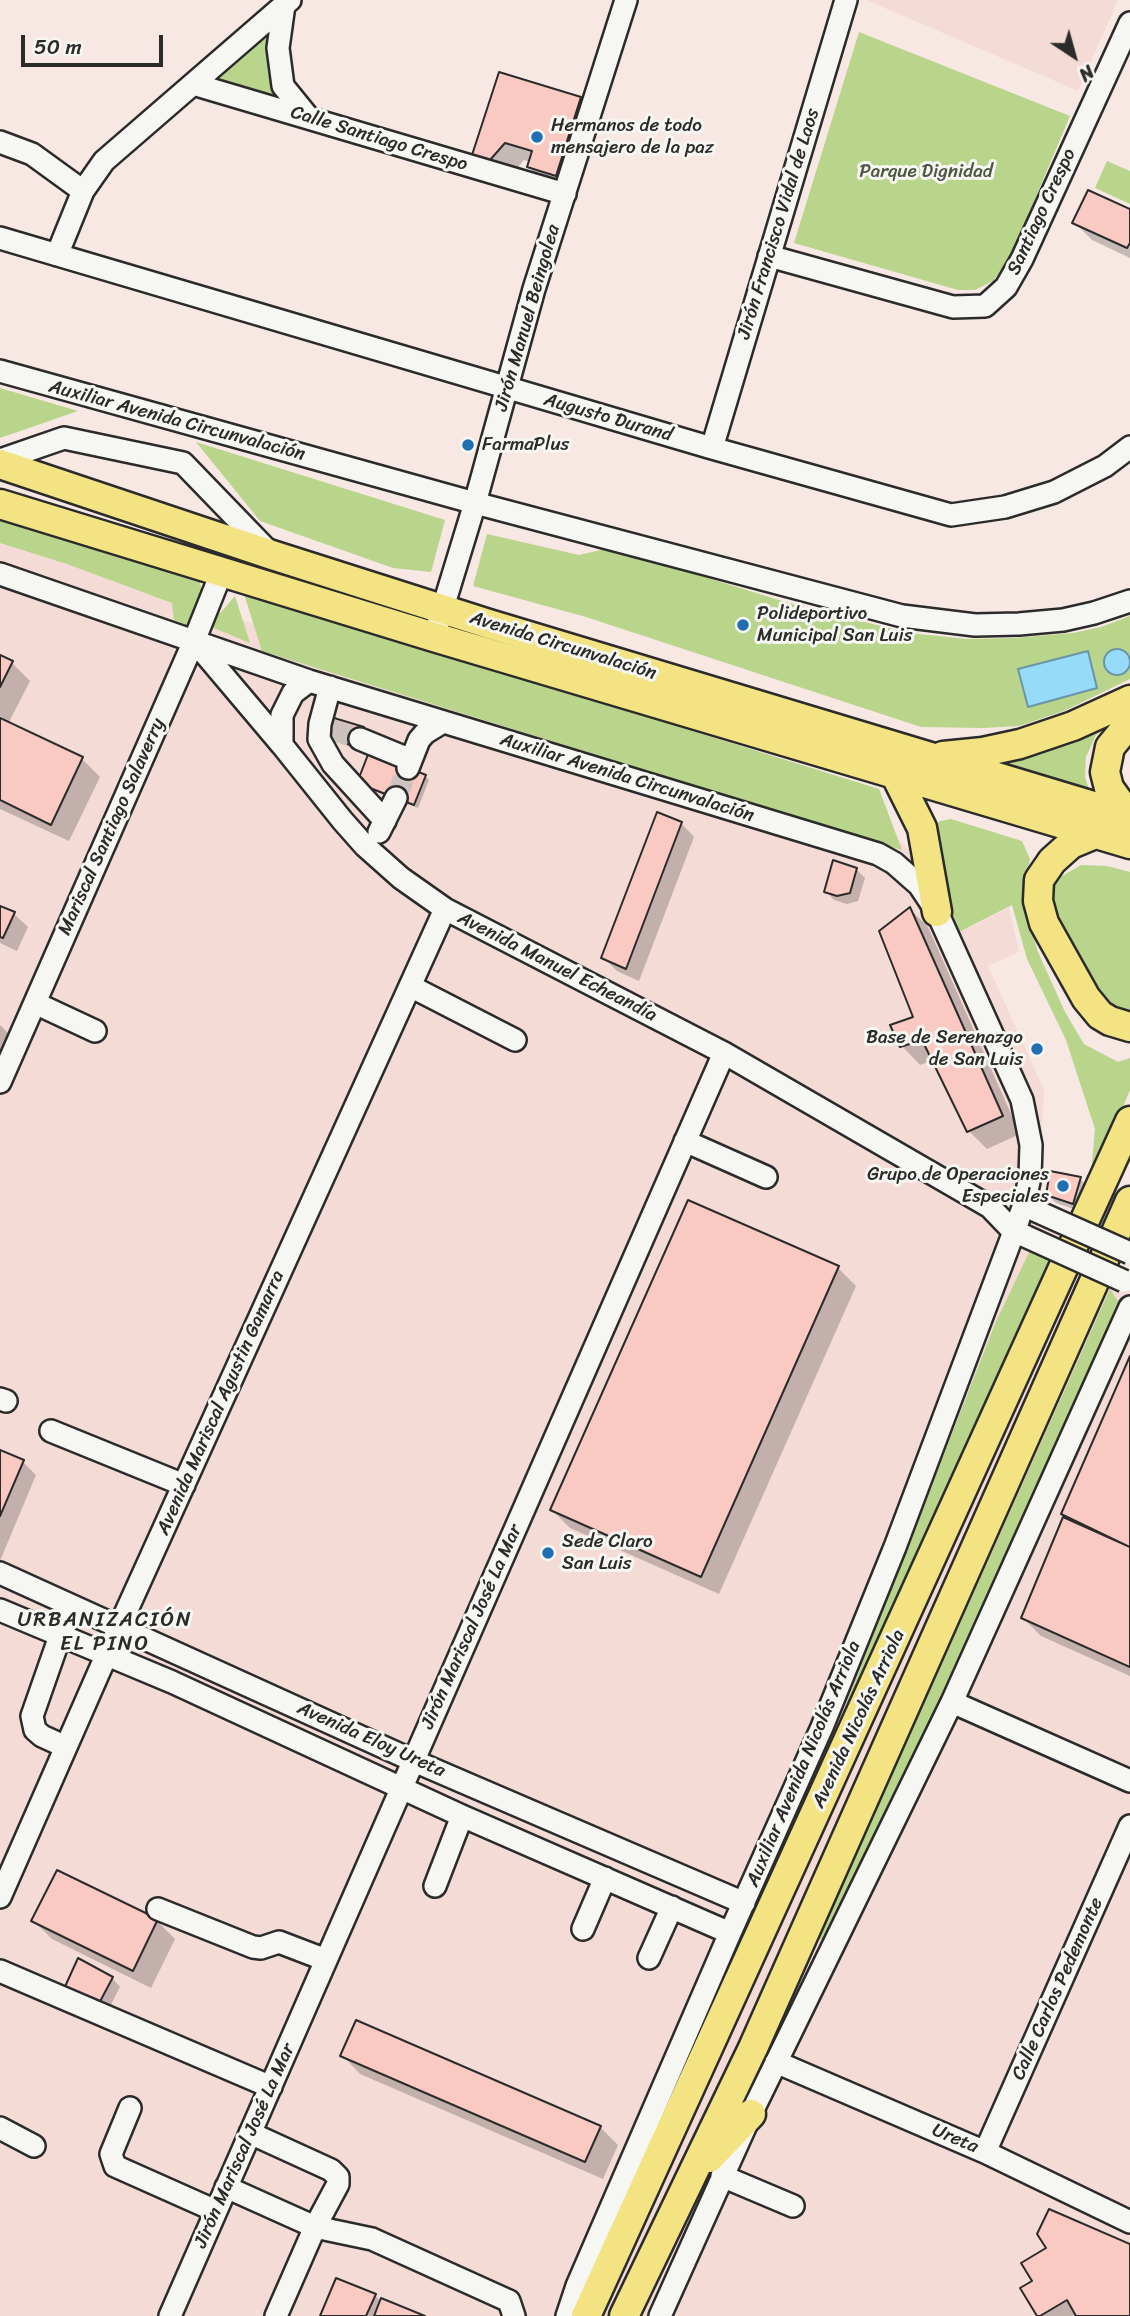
<!DOCTYPE html>
<html>
<head>
<meta charset="utf-8">
<style>
  body { margin:0 }
  #map { position:relative; width:1130px; height:2316px; overflow:hidden; background:#f7e8e4; font-family:Sriracha,sans-serif }
  canvas { display:block }
  .north { position:absolute; left:1039px; top:21px; width:70px; height:70px; -webkit-text-stroke:5px #f6f6f2; paint-order:stroke; rotate:144deg; font-size:19px; font-weight:700; line-height:28px; text-align:center; color:#2b2b2b }
  .north::after { content:''; display:block; margin:auto; width:24px; height:32px; background:#2b2b2b; clip-path:polygon(50% 0,100% 100%,50% 72%,0 100%) }
  .scale { position:absolute; left:21px; top:35px; width:142px; height:32px; box-sizing:border-box; border:4px solid #2b2b2b; border-top:0; padding-left:9px; font-size:21px; line-height:24px; white-space:nowrap; color:#2b2b2b; -webkit-text-stroke:5px #f6f6f2; paint-order:stroke }
</style>
</head>
<body>
<div id="map">
<canvas width="1130" height="2316"></canvas>
<div class="north">N</div>
<div class="scale">50 m</div>
</div>
<script>
const context = document.querySelector('canvas').getContext('2d');
context.lineJoin = 'round';
function fillPath(path, color) { context.fillStyle = color; context.fill(path, 'evenodd'); }
const shape = rows => new Path2D(rows.map(r => 'M' + r).join(''));
function strokePath(path, color, width, dash) { context.strokeStyle = color; context.lineWidth = width; context.lineCap = dash ? 'butt' : 'round'; context.setLineDash(dash || []); context.stroke(path); }
function drawText(font, color, halo, rows, align = 'center') {
  context.font = font + ' Sriracha,sans-serif'; context.lineWidth = 6; context.setLineDash([]); context.textBaseline = 'middle'; context.strokeStyle = halo; context.fillStyle = color; for (const [text, x, y, turn = 0] of rows) {
    context.save(); context.translate(x, y); context.rotate((+turn || 0) * Math.PI / 180); context.textAlign = isNaN(turn) ? turn : align; if (halo) context.strokeText(text, 0, 0); context.fillText(text, 0, 0); context.restore();
  }
}
const built = shape([
  [866,0,1118,0,1078,91],
  [0,540,487,701,855,803,951,885,971,927,1009,907,1019,952,988,966,1044,1090,1038,1190,1130,1276,1130,2316,0,2316]
]);
const green = shape([
  [268,29,277,99,212,78],
  [859,32,1070,116,1009,260,993,281,975,290,958,290,794,243],
  [1107,161,1130,171,1130,204,1095,188],
  [0,388,78,411,0,438],
  [196,442,445,520,431,572,393,568,260,521],
  [0,518,199,579,202,591,187,625,174,620,172,603,67,564,0,543],
  [487,534,579,555,610,548,792,604,909,633,967,639,1014,638,1073,633,1101,627,1130,616,1130,679,1064,711,1019,726,984,728,921,727,586,617,473,586],
  [243,591,879,789,902,850,262,651],
  [235,596,250,643,209,626],
  [1116,718,1096,735,1086,757,1085,777,1092,798,971,760],
  [951,819,1022,841,1030,859,1025,883,1026,910,1038,952,1065,1012,1084,1044,1118,1062,1130,1058,1130,1090,1090,1185,1095,1129,1066,1040,1027,959,1012,905,959,932,947,903,932,828,940,821],
  [1081,865,1107,866,1130,872,1130,1018,1121,1017,1077,973,1046,890,1058,874,1062,876],
  [1032,1246,1057,1256,848,1722,841,1717,995,1324],
  [1110,1289,1119,1303,979,1624,890,1799,824,1941,819,1938]
]);
const water = shape([
  '1104 662a13 13 0 1 1 26 0a13 13 0 1 1-26 0Z',
  [1088,651,1097,688,1028,707,1018,669,1088,651]
]);
const shadow = shape([
  [580,99,598,117,574,193,547,185,529,167,530,162,524,160,509,178,492,172,474,154],
  [1130,211,1130,258,1092,240,1074,222],
  [0,657,12,663,30,681,8,724,82,759,100,777,69,841,0,809,0,720,3,718,0,716],
  [363,729,367,732,361,750,334,741,330,737],
  [425,776,429,780,418,808,363,787],
  [681,823,694,837,639,981,617,971,603,957],
  [856,869,865,878,858,901,847,904,834,900,826,891],
  [0,908,14,914,28,927,17,951,0,943],
  [910,909,928,927,1020,1134,987,1149,969,1131,933,1060,920,1065,902,1046,915,1018],
  [0,1025,19,1044,0,1076],
  [1080,1179,1089,1188,1082,1212,1056,1203,1047,1194],
  [838,1268,856,1286,719,1594,570,1528,552,1510],
  [1130,1360,1130,1676,1041,1636,1023,1618,1065,1517,1063,1514],
  [0,1452,23,1462,36,1475,0,1561],
  [58,1872,157,1921,175,1939,151,1988,52,1939,34,1921],
  [112,1978,120,1987,105,2016,74,2000],
  [342,2055,600,2127,618,2145,603,2179,360,2074],
  [1130,2246,1130,2316,1039,2316],
  [375,2295,381,2302,420,2316,322,2316]
]);
const building = shape([
  [499,72,581,97,556,176,527,167,532,151,505,143,490,160,472,155,499,72],
  [1088,190,1130,209,1130,243,1127,248,1072,223,1088,190],
  [0,655,13,661,0,687,0,655],
  [0,718,83,757,51,825,0,800,0,718],
  [334,718,364,727,357,747,328,738,334,718],
  [369,752,426,775,414,805,357,783,369,752],
  [657,812,682,822,626,969,601,958,657,812],
  [833,860,857,868,850,893,837,896,824,892,833,860],
  [0,906,15,912,3,938,0,937,0,906],
  [910,907,1003,1116,967,1132,922,1040,900,1047,890,1025,913,1017,879,931,910,907],
  [1050,1171,1081,1177,1073,1204,1046,1195,1050,1171],
  [688,1200,839,1266,701,1577,550,1510,688,1200],
  [1130,1356,1130,1547,1061,1514,1130,1356],
  [0,1450,24,1460,0,1516,0,1450],
  [1063,1517,1130,1547,1130,1667,1021,1618,1063,1517],
  [57,1870,158,1919,133,1971,31,1921,57,1870],
  [78,1958,113,1977,96,2009,63,1991,78,1958],
  [356,2020,601,2126,585,2162,340,2056,356,2020],
  [1049,2209,1130,2244,1130,2316,1076,2316,1067,2300,1040,2316,1037,2316,1020,2288,1032,2281,1021,2263,1046,2248,1037,2234,1049,2209],
  [336,2278,376,2294,366,2316,320,2316,336,2278],
  [381,2298,425,2316,374,2316,381,2298]
]);
const minorTunnel = shape([
  [330,729,360,739],
  [396,798,408,768]
]);
const minor = shape([
  [284,5,278,48,283,86,309,118],
  [193,84,565,194],
  [0,142,32,154,83,191],
  [0,238,712,448,951,515,1005,507,1054,492,1105,466,1130,447],
  [57,255,83,191,104,161,290,0],
  [769,256,953,307,985,306,1006,287,1022,259,1130,23],
  [0,371,475,503,902,616,975,625,1019,624,1063,620,1094,613,1130,601],
  [712,448,846,0],
  [0,460,64,438,183,463,270,553],
  [0,574,309,681,878,854,894,863,919,885,937,912,1022,1100,1031,1145,1030,1177,1024,1205,895,1547,822,1727,730,1933,577,2286,567,2316],
  [434,637,475,503,534,289,626,0],
  [195,642,282,745,342,820,365,846,401,878,445,909,724,1053,990,1207,1013,1231,1025,1236],
  [330,687,320,724,319,739,333,764,385,821],
  [360,739,411,760],
  [282,745,282,715,293,693,309,681],
  [408,768,419,740,425,733,443,722],
  [379,832,396,798],
  [410,986,515,1040],
  [35,1003,95,1031],
  [0,1082,194,641,222,571],
  [685,1141,766,1177],
  [0,1399,6,1401],
  [51,1431,184,1485],
  [0,1573,414,1761,744,1903],
  [0,1610,172,1682,462,1816,730,1933],
  [952,1702,1130,1781],
  [66,1747,42,1736,35,1730,32,1716,60,1636,74,1607],
  [435,1886,462,1816],
  [0,1897,106,1656,445,909],
  [158,1909,253,1947,261,1948,279,1942,326,1960],
  [583,1929,605,1878],
  [649,1958,672,1907],
  [0,1971,271,2087],
  [776,2062,985,2152,1130,2222],
  [130,2108,111,2154,115,2166,216,2211],
  [0,2128,34,2146],
  [250,2133,331,2170,338,2177,338,2184,315,2227,276,2316],
  [985,2152,1130,1826],
  [722,2176,793,2206],
  [226,2187,315,2227,372,2239,509,2301,514,2316],
  [170,2316,724,1053],
  [660,2316,751,2114,952,1702,1130,1307]
]);
const major = shape([
  [0,464,272,555,489,624,1130,817],
  [0,504,434,637,1130,844],
  [1130,723,1110,747,1105,772,1109,788,1130,817],
  [943,756,983,752,1020,744,1073,726,1130,700],
  [896,776,922,828,937,912],
  [1095,834,1071,844,1052,861,1039,880,1038,901,1044,923,1086,998,1100,1015,1110,1021,1130,1027],
  [709,2158,751,2114],
  [586,2316,1130,1121],
  [624,2316,753,2048,1130,1201]
]);
const minorBridge = shape([
  [1034,1210,1130,1253],
  [1027,1237,1124,1281]
]);
const markers = [
  [537,137,7,"#1f6fb2"],
  [468,445,7,"#1f6fb2"],
  [743,625,7,"#1f6fb2"],
  [1037,1049,7,"#1f6fb2"],
  [1063,1186,7,"#1f6fb2"],
  [548,1553,7,"#1f6fb2"]
];
const poiNames = [
  ["Hermanos de todo",551,126],
  ["mensajero de la paz",551,148],
  ["FarmaPlus",482,445],
  ["Polideportivo",757,614],
  ["Municipal San Luis",757,636],
  ["Base de Serenazgo",1023,1038,"right"],
  ["de San Luis",1023,1060,"right"],
  ["Grupo de Operaciones",1049,1175,"right"],
  ["Especiales",1049,1197,"right"],
  ["Sede Claro",562,1542],
  ["San Luis",562,1564]
];
const streetNames = [
  ["Calle Santiago Crespo",379,139,17],
  ["Santiago Crespo",1042,212,-65],
  ["Jirón Francisco Vidal de Laos",779,224,-73],
  ["Jirón Manuel Beingolea",528,318,-74],
  ["Augusto Durand",608,418,16],
  ["Auxiliar Avenida Circunvalación",177,421,15],
  ["Avenida Circunvalación",563,646,17],
  ["Auxiliar Avenida Circunvalación",627,778,17],
  ["Mariscal Santiago Salaverry",112,827,-66],
  ["Avenida Manuel Echeandía",557,967,27],
  ["Avenida Mariscal Agustin Gamarra",221,1403,-66],
  ["Jirón Mariscal José La Mar",472,1627,-66],
  ["Avenida Nicolás Arriola",859,1719,-65],
  ["Avenida Eloy Ureta",371,1740,24],
  ["Auxiliar Avenida Nicolás Arriola",804,1764,-67],
  ["Calle Carlos Pedemonte",1058,1989,-66],
  ["Ureta",955,2139,23],
  ["Jirón Mariscal José La Mar",245,2146,-66]
];
const parkNames = [
  ["Parque Dignidad",926,172]
];
const neighbourhoodNames = [
  ["URBANIZACIÓN",105,1621],
  ["EL PINO",105,1645]
];
fillPath(built, '#f4dbd6');
fillPath(green, '#b9d48b');
fillPath(water, '#96dbf8');
strokePath(water, '#6b95a6', 2);
fillPath(shadow, '#0003');
fillPath(building, '#f9c9c2');
strokePath(building, '#2b2b2b', 2);
strokePath(minorTunnel, '#cec2bf', 21, [21, 10]);
strokePath(minor, '#2b2b2b', 26);
strokePath(major, '#2b2b2b', 33);
strokePath(minor, '#f6f6f2', 21);
strokePath(major, '#f4e382', 28);
strokePath(minorBridge, '#2b2b2b', 26, []);
strokePath(minorBridge, '#f6f6f2', 21);
for (const [x, y, r, color] of markers) { const dot = new Path2D(); dot.arc(x, y, r, 0, 2 * Math.PI); context.fillStyle = color; context.fill(dot); strokePath(dot, '#f6f6f2', 2.5); }
drawText('19px', '#2b2b2b', '#f6f6f2', poiNames, 'left');
drawText('19px', '#2b2b2b', '#f6f6f2', streetNames);
drawText('19px', '#4e5543', '#f6f6f2', parkNames);
context.letterSpacing = '2px';
drawText('21px', '#2b2b2b', '#f6f6f2', neighbourhoodNames);
context.letterSpacing = '0px';
</script>
</body>
</html>
